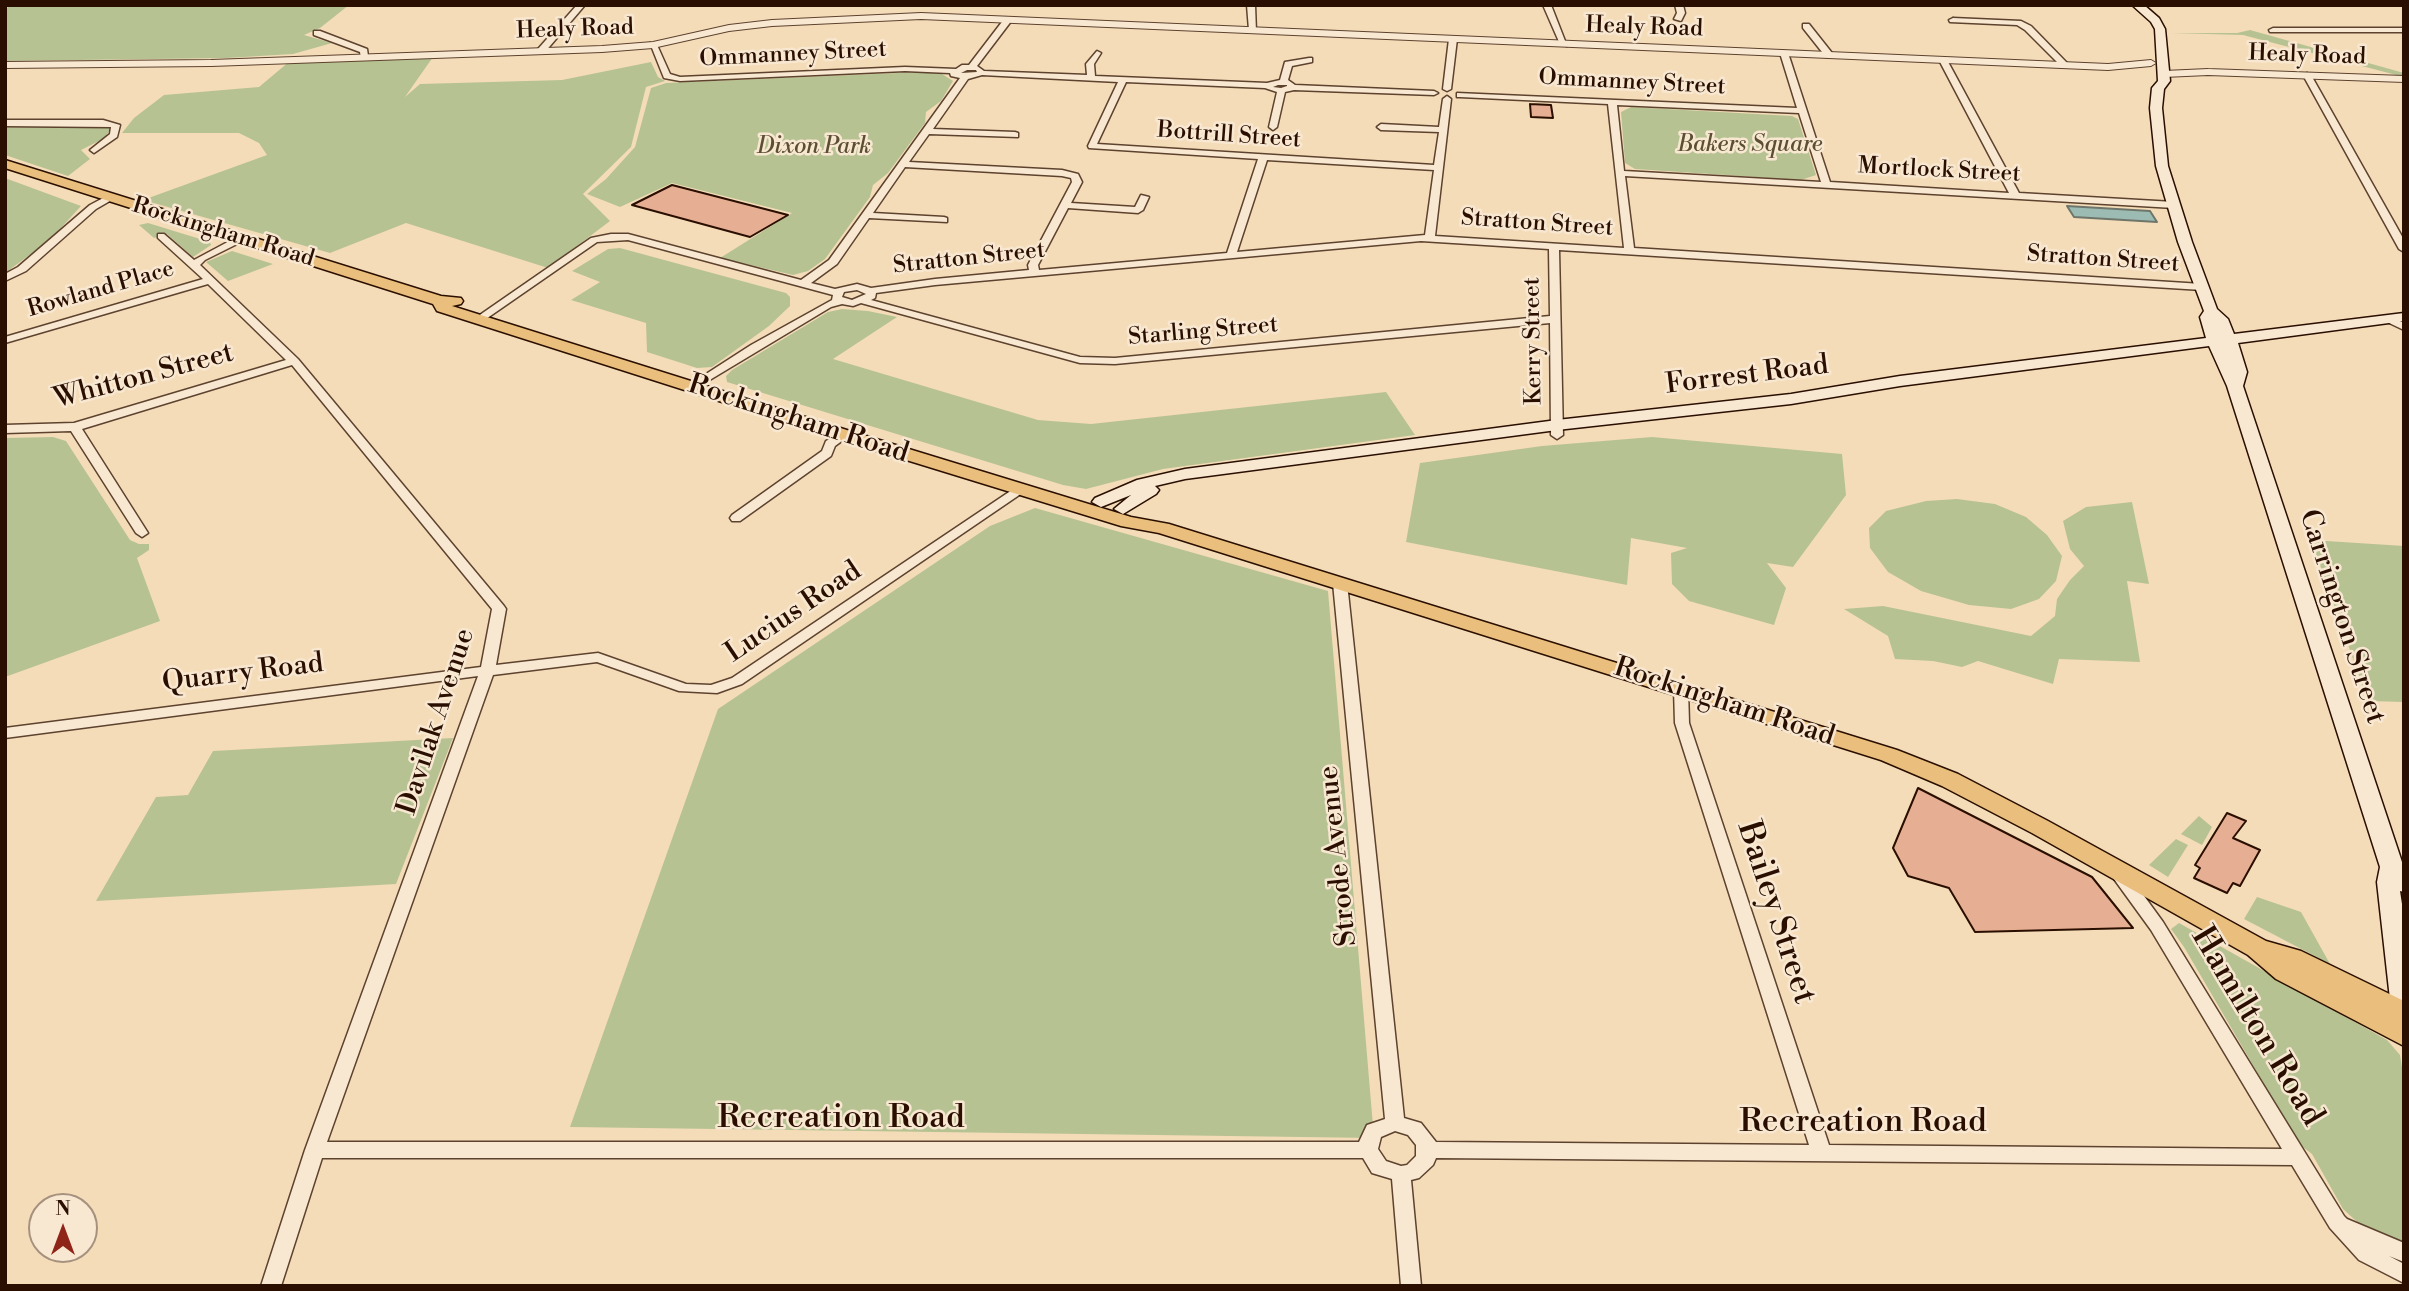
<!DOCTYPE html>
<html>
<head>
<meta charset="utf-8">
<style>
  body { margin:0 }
  #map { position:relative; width:2409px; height:1291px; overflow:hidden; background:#f5dcb9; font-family:"Libre Bodoni",serif }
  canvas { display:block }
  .frame { position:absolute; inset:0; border:7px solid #2a0f00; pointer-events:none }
  .north { position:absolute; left:28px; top:1193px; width:70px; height:70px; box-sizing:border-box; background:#f8e8d2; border:2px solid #a6917e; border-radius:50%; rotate:0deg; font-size:19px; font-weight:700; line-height:28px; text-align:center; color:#2a0f00 }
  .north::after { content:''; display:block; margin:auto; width:24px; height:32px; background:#8f2418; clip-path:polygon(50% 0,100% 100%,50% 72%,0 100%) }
</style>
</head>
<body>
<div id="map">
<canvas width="2409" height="1291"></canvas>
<div class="frame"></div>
<div class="north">N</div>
</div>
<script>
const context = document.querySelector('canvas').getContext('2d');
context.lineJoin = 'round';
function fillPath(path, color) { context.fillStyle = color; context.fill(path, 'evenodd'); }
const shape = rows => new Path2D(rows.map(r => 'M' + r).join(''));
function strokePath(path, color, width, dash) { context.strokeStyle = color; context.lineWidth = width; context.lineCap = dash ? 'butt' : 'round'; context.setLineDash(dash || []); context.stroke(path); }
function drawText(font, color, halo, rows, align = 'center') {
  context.font = font + ' "Libre Bodoni",serif'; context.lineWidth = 5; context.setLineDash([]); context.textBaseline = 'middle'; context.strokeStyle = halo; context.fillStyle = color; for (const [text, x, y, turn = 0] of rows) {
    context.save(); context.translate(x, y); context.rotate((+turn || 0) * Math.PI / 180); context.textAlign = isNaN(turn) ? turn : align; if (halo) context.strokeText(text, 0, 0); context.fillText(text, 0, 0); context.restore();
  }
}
const green = shape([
  [12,5,349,5,320,28,304,35,332,43,293,54,227,58,5,61,5,9],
  [2250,30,2404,73,2404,77,2243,35,2171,33,2237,33],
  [433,57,405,97,420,84,562,80,651,62,658,77,665,81,646,87,631,147,583,194,610,221,548,268,406,223,330,253,143,200,267,155,259,143,239,133,122,133,134,118,164,95,259,87,290,61],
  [921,72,942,74,953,81,941,101,926,112,925,123,888,173,873,185,870,197,825,259,808,271,793,275,720,258,792,213,672,183,620,207,587,194,606,179,635,147,651,88,666,83],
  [1631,107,1792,116,1798,119,1816,175,1801,180,1635,169,1625,163,1621,112],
  [5,125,108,127,111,129,103,139,81,150,90,159,68,176,5,155],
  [5,178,81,206,50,240,5,273],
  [148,223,210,242,211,245,193,257,167,234,154,238,139,225],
  [620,248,786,293,790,297,790,306,769,326,712,367,697,368,647,352,646,323,571,300,600,282,572,271,608,249],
  [232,251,273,264,228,281,206,262],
  [842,309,868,311,897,317,833,359,1038,420,1091,424,1386,392,1415,435,1163,469,1086,489,1063,485,727,382,726,376,732,370,828,312],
  [53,437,66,441,130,540,139,544,149,544,149,550,137,558,160,621,5,677,5,438],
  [1652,437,1842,454,1846,495,1793,567,1767,563,1786,588,1774,625,1689,601,1672,584,1671,553,1687,548,1631,538,1627,585,1406,542,1420,463,1542,446],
  [1957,499,1995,504,2026,517,2047,535,2062,556,2056,581,2039,599,2011,609,1969,605,1921,591,1888,572,1870,548,1869,528,1886,511,1926,501],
  [2132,502,2149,584,2127,581,2140,662,2059,659,2053,684,1978,661,1962,667,1933,661,1895,659,1888,636,1844,609,1883,606,2031,636,2055,616,2057,599,2070,580,2084,566,2070,549,2063,521,2086,507],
  [1035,508,1328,591,1374,1138,570,1127,718,709,990,526],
  [2311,540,2404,546,2404,702,2368,701],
  [453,738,396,884,96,901,156,797,188,795,213,751],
  [2199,816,2212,827,2202,845,2181,834],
  [2176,839,2188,845,2168,877,2149,865],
  [2257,897,2301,912,2330,964,2244,919],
  [2179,923,2387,1040,2400,1055,2404,1080,2404,1246,2366,1230,2343,1209,2312,1154,2299,1144,2184,947,2171,929]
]);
const water = shape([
  [2067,206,2150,211,2157,222,2074,217,2067,206]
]);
const building = shape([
  [1530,104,1551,105,1553,118,1531,117,1530,104],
  [672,185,788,215,750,237,632,205,672,185],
  [1918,788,2092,877,2133,928,1975,932,1949,888,1908,876,1893,848,1918,788],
  [2227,813,2246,821,2233,838,2260,850,2240,886,2233,883,2227,893,2194,878,2200,868,2195,865,2227,813]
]);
const minor = shape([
  [577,5,585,5,544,53,538,53,538,49,577,5],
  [1247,5,1255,5,1256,32,1249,30,1247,5],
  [1543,5,1551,5,1567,46,1560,44,1543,5],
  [1675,5,1683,5,1685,13,1681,21,1674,19,1677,13,1675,5],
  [1005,18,1012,20,977,66,984,71,1087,75,1086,64,1097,51,1101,53,1094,64,1095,76,1267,83,1280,80,1285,62,1309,58,1312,58,1312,62,1292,66,1288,80,1295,85,1434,91,1438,93,1434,95,1294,90,1285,92,1277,127,1273,130,1269,127,1277,92,1265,88,1126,82,1097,144,1434,165,1439,132,1381,130,1377,127,1381,124,1439,127,1443,99,1447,96,1451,99,1435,236,1624,248,1608,104,1460,97,1457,97,1457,93,1797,108,1780,53,1784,51,1788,53,1830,182,2009,193,1939,60,1943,58,1947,60,2019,193,2174,202,2179,205,2174,208,1625,176,1634,248,2202,284,2207,287,2202,290,1559,250,1563,435,1557,439,1551,435,1550,323,1115,364,1080,363,861,303,853,306,842,304,831,307,693,390,687,387,689,385,751,345,832,300,833,295,628,240,597,242,483,321,475,321,474,319,591,238,611,234,628,234,801,280,829,260,960,78,951,76,950,73,905,71,680,81,664,78,650,43,657,45,670,74,680,77,905,67,956,69,962,65,969,65,1005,18],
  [967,70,976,70,977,72,961,73,967,70],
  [982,75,1118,82,1088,146,1089,148,1258,159,1227,253,1039,270,1038,265,1068,208,1138,213,1143,210,1149,197,1141,195,1135,207,1071,203,1082,182,1078,174,1062,170,909,162,929,134,1018,137,1018,133,1015,132,933,129,968,79,982,75],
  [1278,85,1287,85,1287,86,1281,88,1273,87,1278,85],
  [1617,105,1799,113,1821,182,1624,171,1617,105],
  [1267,160,1434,170,1425,235,1237,252,1267,160],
  [905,167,1062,176,1071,178,1072,182,1028,265,1029,270,935,279,871,288,857,284,835,289,811,283,837,264,869,218,947,222,947,218,944,217,873,213,905,167],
  [1421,241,1549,249,1550,316,1115,358,1080,357,871,300,875,298,876,293,935,285,1421,241],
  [857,290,866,294,852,300,842,297,844,292,857,290],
  [1953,18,2021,21,2031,26,2069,65,2062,67,2025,30,2017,25,1950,22,1949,20,1953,18],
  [1803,24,1809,24,1832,53,1832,57,1826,57,1803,28,1803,24],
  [2273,28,2404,28,2404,32,2270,32,2269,30,2273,28],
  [314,31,320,31,367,49,368,56,361,58,360,52,314,35,314,31],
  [1453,37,1457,39,1451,89,1447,91,1443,89,1449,39,1453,37],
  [2307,73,2311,75,2404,240,2404,252,2399,249,2303,75,2307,73],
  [5,120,103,120,120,125,117,137,94,153,90,150,110,134,111,127,5,126,5,120],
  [107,196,115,198,96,209,26,271,5,281,5,274,18,267,90,205,107,196],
  [158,234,164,234,194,260,237,237,243,237,243,241,205,260,200,265,298,359,504,606,506,609,496,665,598,653,686,684,711,685,732,678,1018,486,1022,485,1028,489,742,684,717,693,679,691,597,662,493,675,327,1142,1359,1142,1367,1125,1385,1119,1333,583,1340,579,1347,583,1404,1118,1421,1123,1436,1142,1809,1145,1675,723,1674,689,1681,684,1688,689,1689,723,1829,1145,2282,1149,2151,930,2114,879,2112,875,2114,871,2120,869,2126,871,2163,922,2344,1216,2347,1219,2404,1243,2404,1262,2389,1256,2404,1264,2404,1283,2359,1260,2330,1228,2292,1165,1436,1158,1433,1165,1419,1178,1411,1180,1421,1286,1401,1286,1392,1179,1372,1173,1363,1158,322,1158,281,1286,261,1286,305,1150,478,676,5,738,5,728,481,667,492,609,292,365,82,429,148,533,142,537,136,533,71,431,5,433,5,425,74,423,286,360,208,284,5,343,5,337,203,279,158,238,158,234],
  [1395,1131,1408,1135,1416,1145,1416,1156,1407,1165,1401,1166,1386,1161,1378,1149,1381,1137,1395,1131],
  [2389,316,2404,323,2404,330,2385,321,2385,317,2389,316],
  [844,431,850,435,835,446,831,456,740,521,732,521,730,518,732,515,822,451,826,441,844,431]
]);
const tertiary = shape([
  [921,13,2108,64,2151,60,2156,63,2151,66,2108,70,921,19,772,26,729,31,653,48,602,52,211,66,5,68,5,62,211,60,602,46,653,42,729,25,772,20,921,13],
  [2208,69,2404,76,2404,82,2208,75,2164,77,2159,74,2164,71,2208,69]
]);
const secondary = shape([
  [2132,5,2144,5,2159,18,2165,29,2170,81,2164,89,2162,108,2168,166,2192,242,2217,309,2228,319,2234,334,2404,313,2404,321,2238,343,2247,372,2243,386,2404,868,2404,892,2400,891,2404,917,2404,1027,2395,1024,2392,1017,2377,882,2380,867,2227,386,2209,346,1900,386,1791,404,1557,430,1185,479,1155,486,1159,490,1156,494,1123,514,1114,509,1131,495,1101,507,1092,502,1095,498,1137,480,1185,469,1557,420,1791,394,1900,376,2206,338,2200,317,2204,311,2178,242,2156,166,2150,108,2152,88,2158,81,2155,29,2151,22,2132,5]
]);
const primary = shape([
  [5,160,441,296,461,298,463,301,461,304,452,306,850,431,1131,517,1169,524,1897,750,1958,774,2048,821,2266,941,2301,951,2404,1001,2404,1046,2276,979,2248,955,2032,833,1942,786,1881,760,1159,533,1121,526,838,439,437,311,433,304,5,168,5,160]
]);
const farStreetnames = [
  ["Healy Road",1644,28,2],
  ["Healy Road",575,30,-2],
  ["Ommanney Street",793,55,-3],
  ["Healy Road",2307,56,2],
  ["Ommanney Street",1632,83,3],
  ["Bottrill Street",1229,136,4],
  ["Mortlock Street",1939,171,3],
  ["Stratton Street",1537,224,4],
  ["Rockingham Road",223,233,17],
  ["Stratton Street",969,259,-6],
  ["Stratton Street",2103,260,4],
  ["Rowland Place",101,290,-16],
  ["Starling Street",1203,332,-5],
  ["Kerry Street",1534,341,-91]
];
const farParknames = [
  ["Bakers Square",1750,145],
  ["Dixon Park",814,147]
];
const streetNames = [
  ["Forrest Road",1747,376,-7],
  ["Whitton Street",144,377,-15],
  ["Rockingham Road",798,420,18],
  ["Lucius Road",794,613,-34],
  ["Carrington Street",2341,617,72],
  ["Quarry Road",243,674,-7],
  ["Rockingham Road",1724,703,18],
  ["Davilak Avenue",437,722,-72],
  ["Strode Avenue",1339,856,-96]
];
const nearStreetnames = [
  ["Bailey Street",1775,913,72],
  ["Hamilton Road",2256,1027,59],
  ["Recreation Road",841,1119],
  ["Recreation Road",1863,1123]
];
fillPath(green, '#b7c293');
fillPath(water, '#9cbbb2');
strokePath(water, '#6e766b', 2);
fillPath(building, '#e6ae92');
strokePath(building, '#2a0f00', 2);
strokePath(minor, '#5d422e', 3);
strokePath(tertiary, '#5d422e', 2);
strokePath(secondary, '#2a0f00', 3);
strokePath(primary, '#2a0f00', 3);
fillPath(minor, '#f8e8d2');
fillPath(tertiary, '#f8e8d2');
fillPath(secondary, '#f8e8d2');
fillPath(primary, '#eabe7c');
drawText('23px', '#2a0f00', '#f8e8d2', farStreetnames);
drawText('italic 23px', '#5b4e33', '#f8e8d2', farParknames);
drawText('28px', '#2a0f00', '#f8e8d2', streetNames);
drawText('33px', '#2a0f00', '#f8e8d2', nearStreetnames);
</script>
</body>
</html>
